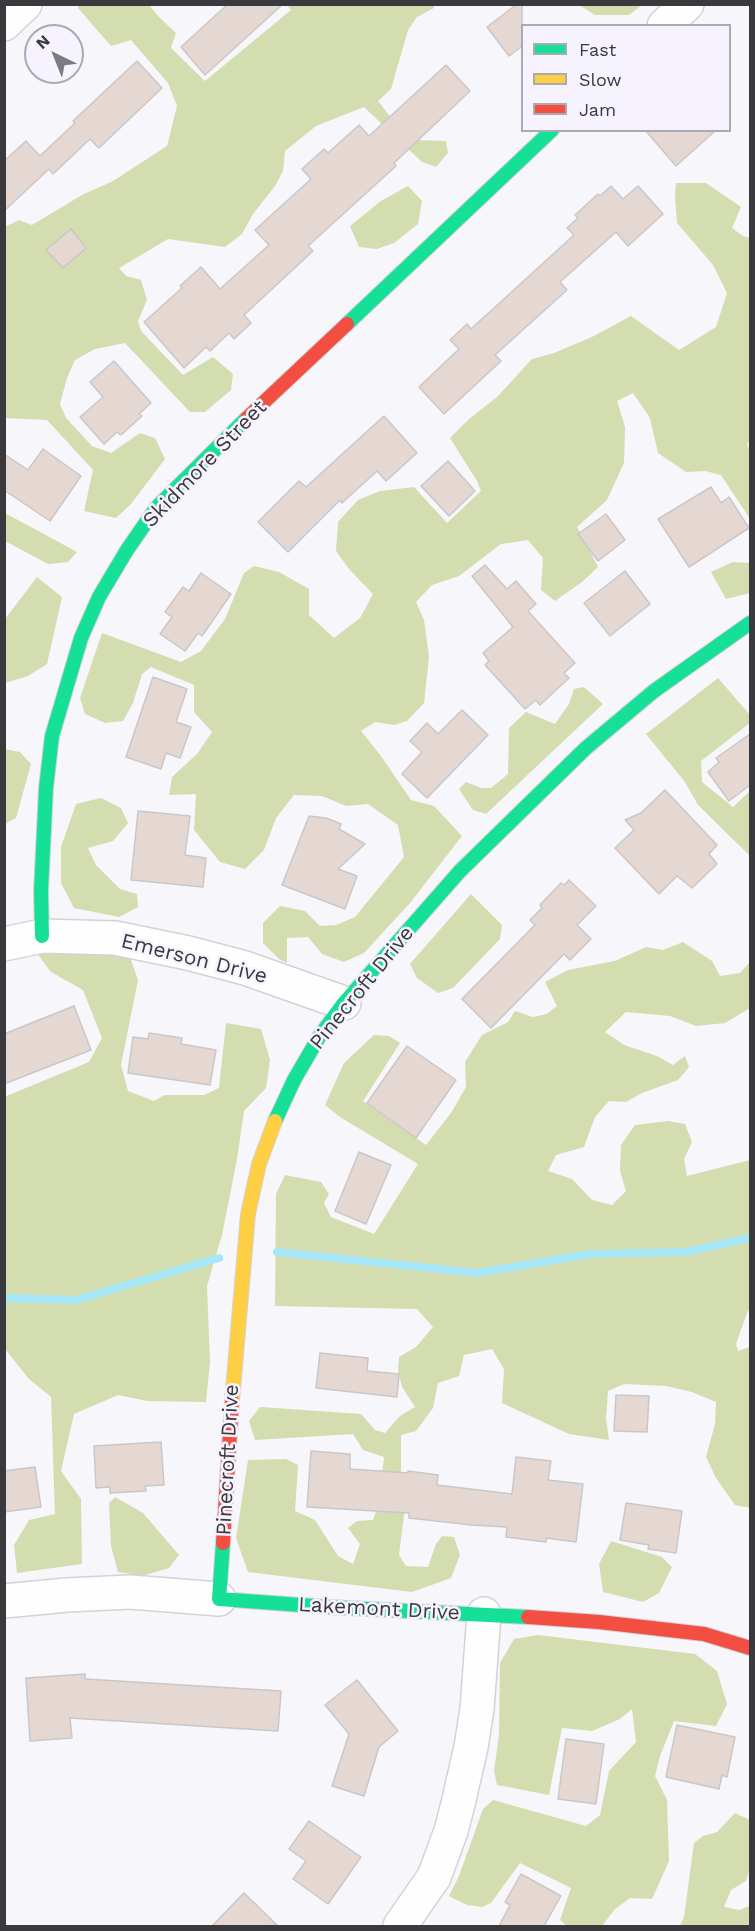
<!DOCTYPE html>
<html>
<head>
<meta charset="utf-8">
<style>
  body { margin:0 }
  #map { position:relative; width:755px; height:1931px; overflow:hidden; background:#f7f6fb; font-family:"Work Sans",sans-serif }
  canvas { display:block }
  .frame { position:absolute; inset:0; border:6px solid #3a393d; pointer-events:none }
  .legend { position:absolute; left:521px; top:24px; width:210px; height:108px; box-sizing:border-box; background:#f6f3fe; border:2px solid #aba9b1; margin:0; padding:8px 10px; list-style:none; font-size:18px; color:#3a393d }
  .legend li { display:flex; align-items:center; gap:12px; height:30px }
  .legend b { width:30px; border:2px solid #aba9b1 }
  .north { position:absolute; left:24px; top:24px; width:60px; height:60px; box-sizing:border-box; background:#f6f3fe; border:2px solid #aba9b1; border-radius:50%; rotate:317deg; font-size:16px; font-weight:700; line-height:24px; text-align:center; color:#3a393d }
  .north::after { content:''; display:block; margin:auto; width:21px; height:27px; background:#7c7b80; clip-path:polygon(50% 0,100% 100%,50% 72%,0 100%) }
</style>
</head>
<body>
<div id="map">
<canvas width="755" height="1931"></canvas>
<div class="frame"></div>
<ul class="legend">
<li><b style="height:8px;background:#16e098"></b>Fast</li>
<li><b style="height:8px;background:#ffcf43"></b>Slow</li>
<li><b style="height:8px;background:#f24e42"></b>Jam</li>
</ul>
<div class="north">N</div>
</div>
<script>
const context = document.querySelector('canvas').getContext('2d');
context.lineJoin = 'round';
function fillPath(path, color) { context.fillStyle = color; context.fill(path, 'evenodd'); }
const shape = rows => new Path2D(rows.map(r => 'M' + r).join(''));
function strokePath(path, color, width, dash) { context.strokeStyle = color; context.lineWidth = width; context.lineCap = dash ? 'butt' : 'round'; context.setLineDash(dash || []); context.stroke(path); }
function drawText(font, color, halo, rows, align = 'center') {
  context.font = font + ' "Work Sans",sans-serif'; context.lineWidth = 5; context.setLineDash([]); context.textBaseline = 'middle'; context.strokeStyle = halo; context.fillStyle = color; for (const [text, x, y, turn = 0] of rows) {
    context.save(); context.translate(x, y); context.rotate((+turn || 0) * Math.PI / 180); context.textAlign = isNaN(turn) ? turn : align; if (halo) context.strokeText(text, 0, 0); context.fillText(text, 0, 0); context.restore();
  }
}
const forest = shape([
  [78,5,149,5,159,17,176,33,171,48,205,81,291,10,287,5,434,5,434,8,417,17,408,30,391,89,378,101,399,128,415,140,446,141,448,153,436,167,422,162,364,107,316,126,285,151,283,171,275,186,253,214,242,234,225,247,168,239,119,268,126,276,141,280,147,300,138,321,141,331,183,375,213,357,233,374,231,390,205,412,190,412,125,343,95,349,75,360,67,378,60,404,66,418,92,446,111,453,140,433,155,438,165,459,131,504,116,518,84,511,93,470,47,420,5,418,5,227,19,220,32,225,82,195,113,181,167,146,177,106,168,83,131,40,111,46,78,8],
  [579,5,642,5,629,15,595,15],
  [676,183,706,183,741,207,732,228,743,236,750,238,750,441,747,444,750,452,750,519,721,475,705,471,686,472,658,453,650,418,633,393,617,401,625,427,624,463,607,500,577,527,598,567,582,582,555,601,541,590,543,558,528,540,501,544,459,576,432,585,416,602,424,620,429,657,424,703,407,721,394,725,375,722,361,731,381,756,411,800,434,806,462,836,410,903,364,953,344,962,322,954,308,937,287,938,287,963,279,959,263,943,263,923,280,906,305,911,320,926,336,925,355,917,404,857,398,825,368,804,346,806,322,796,294,795,276,818,264,850,245,869,220,862,194,830,196,794,169,795,172,777,197,754,212,732,194,712,194,685,151,667,142,674,133,703,123,721,105,723,85,714,80,698,102,633,181,662,201,651,225,619,244,573,254,566,279,572,309,589,309,615,334,638,360,618,373,594,349,569,336,551,338,522,358,500,380,491,414,487,447,523,481,491,477,481,450,438,469,419,497,397,532,359,554,353,594,336,631,316,679,350,716,327,727,293,713,265,677,223,675,196],
  [408,186,422,201,418,224,394,243,377,249,359,247,350,226,381,201],
  [5,513,77,552,68,562,48,564,5,541],
  [733,562,750,563,750,593,726,599,711,572],
  [37,577,62,597,47,664,28,676,5,683,5,619],
  [718,678,750,715,750,723,701,761,702,782,733,807,750,791,750,856,698,805,685,782,646,734],
  [584,687,603,704,486,814,473,810,459,789,466,782,481,788,491,788,508,774,509,728,526,712,555,724,569,704,574,689],
  [5,749,20,752,31,764,16,818,5,824],
  [101,798,121,808,128,823,113,841,88,848,96,865,120,889,137,894,138,907,119,917,74,908,61,883,61,847,76,804],
  [471,894,502,925,500,939,453,988,438,993,417,978,410,964],
  [683,942,712,961,720,976,740,973,750,962,750,1008,725,1023,696,1026,670,1016,626,1012,605,1032,624,1045,657,1056,673,1065,685,1056,689,1067,678,1080,642,1093,626,1102,609,1101,595,1117,584,1147,556,1155,548,1171,572,1179,592,1200,612,1205,626,1191,620,1171,621,1145,635,1125,668,1121,685,1124,692,1142,684,1159,687,1176,750,1160,750,1308,747,1313,736,1344,738,1351,750,1347,750,1508,735,1505,716,1478,706,1457,715,1424,716,1402,692,1392,666,1386,624,1384,608,1391,606,1419,609,1440,569,1434,502,1403,504,1369,492,1349,464,1355,459,1376,438,1383,433,1408,416,1431,401,1435,401,1474,405,1508,399,1555,406,1566,428,1567,436,1544,442,1536,454,1537,460,1555,451,1578,412,1592,248,1572,236,1538,248,1460,286,1459,298,1465,295,1511,315,1520,338,1556,353,1564,360,1544,348,1528,357,1521,373,1520,379,1503,384,1457,363,1450,353,1434,255,1440,249,1421,260,1407,361,1414,375,1430,385,1433,400,1416,415,1407,402,1387,398,1371,399,1357,416,1347,433,1327,417,1309,275,1306,276,1194,285,1175,321,1182,329,1194,324,1203,331,1217,374,1234,418,1164,340,1117,325,1105,344,1063,374,1035,389,1036,400,1043,363,1101,426,1145,451,1113,466,1087,465,1062,482,1035,508,1022,515,1011,533,1017,547,1014,557,1006,545,982,568,970,615,961,646,947,663,950],
  [39,949,129,954,138,980,121,1065,128,1091,154,1101,165,1095,204,1095,219,1088,226,1023,261,1029,270,1060,266,1088,244,1111,237,1159,222,1235,207,1286,210,1362,206,1402,147,1401,118,1395,74,1414,61,1471,81,1499,82,1564,17,1573,14,1545,29,1520,55,1514,51,1397,29,1379,5,1349,4,1097,89,1062,102,1038,83,990,51,972,39,956],
  [115,1497,143,1513,179,1555,169,1568,142,1576,118,1572,111,1546,109,1503],
  [611,1541,662,1557,672,1567,659,1593,643,1602,603,1592,599,1564],
  [538,1635,695,1654,717,1671,727,1704,716,1726,674,1721,660,1756,655,1776,667,1800,669,1861,652,1899,630,1898,615,1909,602,1926,567,1926,560,1920,571,1888,520,1863,491,1903,482,1907,467,1905,449,1896,459,1876,483,1809,493,1800,586,1826,600,1815,609,1771,636,1742,632,1709,620,1719,592,1731,562,1728,549,1795,497,1785,494,1771,499,1735,500,1663,514,1639],
  [735,1813,750,1820,750,1868,746,1881,731,1890,724,1907,739,1910,750,1906,750,1926,680,1926,684,1917,694,1843,703,1836,717,1832]
]);
const stream = shape([
  [277,1252,477,1273,590,1254,685,1252,750,1238],
  [4,1298,76,1300,219,1258]
]);
const building = shape([
  [228,4,283,4,205,75,181,47,228,4],
  [517,4,522,4,522,46,509,56,487,27,517,4],
  [137,61,162,88,99,148,90,139,53,174,49,169,4,211,4,161,26,141,40,156,75,123,73,121,137,61],
  [446,65,470,91,394,163,396,166,308,246,313,251,244,315,251,323,234,339,229,333,210,351,206,347,184,368,144,322,182,288,180,286,201,267,220,289,269,245,255,230,311,179,302,169,324,149,328,153,359,125,369,136,446,65],
  [645,130,716,130,676,166,645,130],
  [611,186,623,199,638,186,663,214,628,246,616,232,560,282,567,290,495,355,501,361,444,414,419,387,459,349,450,340,467,324,471,329,574,235,567,228,578,218,575,215,598,194,600,196,611,186],
  [71,229,86,248,63,268,46,250,71,229],
  [114,361,151,403,139,414,142,416,121,435,117,432,104,444,80,417,103,397,90,382,114,361],
  [384,416,417,453,386,481,377,471,342,503,340,500,288,552,258,522,299,481,306,487,384,416],
  [43,449,81,476,50,521,4,490,4,454,28,470,43,449],
  [448,461,475,491,449,516,421,486,448,461],
  [711,487,721,503,729,497,749,528,689,567,658,519,711,487],
  [606,514,625,540,598,561,578,534,606,514],
  [485,565,507,589,516,581,536,604,528,611,575,663,564,673,569,678,540,705,536,700,525,709,485,665,489,661,483,653,513,627,472,576,485,565],
  [625,571,650,604,610,636,584,603,625,571],
  [201,573,231,594,202,636,198,633,185,651,160,634,172,617,165,612,183,587,189,591,201,573],
  [153,677,187,689,176,722,191,727,180,758,166,753,161,769,126,757,153,677],
  [462,710,488,735,427,798,402,774,422,752,410,741,427,723,438,734,462,710],
  [750,734,750,785,729,801,708,772,719,762,716,758,750,734],
  [665,790,717,845,709,854,717,864,692,888,677,876,659,894,615,848,634,830,625,820,641,813,665,790],
  [138,811,190,816,185,855,206,858,203,887,131,880,138,811],
  [309,816,326,818,341,824,339,829,365,844,338,869,357,876,345,909,282,885,309,816],
  [569,880,596,906,577,925,591,939,570,960,564,954,491,1028,462,999,535,925,530,920,542,908,540,905,561,883,564,885,569,880],
  [74,1006,91,1050,4,1084,4,1034,74,1006],
  [149,1033,182,1038,181,1044,216,1050,210,1085,128,1073,133,1037,148,1039,149,1033],
  [407,1046,456,1080,416,1138,367,1103,407,1046],
  [359,1152,391,1165,366,1224,335,1211,359,1152],
  [320,1353,368,1358,367,1371,399,1374,397,1397,316,1388,320,1353],
  [616,1395,649,1396,647,1432,614,1431,616,1395],
  [161,1442,164,1485,145,1486,146,1491,110,1493,110,1487,96,1488,94,1446,161,1442],
  [311,1451,350,1454,350,1469,408,1473,408,1471,438,1475,437,1485,512,1494,516,1457,551,1461,548,1480,583,1484,576,1542,546,1538,546,1542,506,1537,507,1527,472,1525,409,1518,409,1513,307,1507,311,1451],
  [35,1467,41,1507,4,1512,4,1471,35,1467],
  [626,1503,682,1511,676,1553,648,1549,649,1545,620,1540,626,1503],
  [85,1674,85,1679,281,1691,278,1731,70,1718,72,1738,30,1741,26,1678,85,1674],
  [357,1680,398,1731,379,1747,364,1796,332,1786,349,1734,325,1705,357,1680],
  [677,1725,735,1737,727,1777,722,1775,719,1789,666,1777,677,1725],
  [566,1739,604,1744,596,1804,558,1799,566,1739],
  [309,1821,361,1857,328,1904,293,1879,306,1861,289,1849,309,1821],
  [521,1874,561,1896,544,1926,499,1926,510,1905,505,1902,521,1874],
  [244,1893,278,1926,212,1926,244,1893]
]);
const street = shape([
  [4,24,25,4],
  [664,26,687,4],
  [4,944,42,936,115,938,188,953,245,968,344,1003],
  [4,1601,67,1595,130,1592,219,1599],
  [400,1926,434,1877,451,1831,458,1804,471,1747,477,1709,484,1614]
]);
const fast = shape([
  [347,324,552,130],
  [42,936,41,891,46,788,52,736,81,638,99,597,127,550,156,508,247,418],
  [275,1121,294,1080,319,1037,344,1003,460,871,586,748,654,691,750,623],
  [223,1543,219,1599,328,1607,528,1617]
]);
const slow = shape([
  [232,1401,248,1214,259,1164,275,1121]
]);
const jam = shape([
  [247,418,347,324],
  [223,1543,232,1401],
  [528,1617,599,1622,704,1634,750,1648]
]);
const streetNames = [
  ["Skidmore Street",205,464,-46],
  ["Emerson Drive",194,959,14],
  ["Pinecroft Drive",362,988,-51],
  ["Pinecroft Drive",228,1460,-87],
  ["Lakemont Drive",379,1609,3]
];
fillPath(forest, '#d3ddaf');
strokePath(stream, '#a6e7f8', 8);
fillPath(building, '#e5d8d3');
strokePath(building, '#c9c7c8', 1.5);
strokePath(street, '#d3d2d7', 36);
strokePath(fast, '#d3d2d7', 16);
strokePath(slow, '#d3d2d7', 16);
strokePath(jam, '#d3d2d7', 16);
strokePath(street, '#fefefe', 33);
strokePath(fast, '#16e098', 14);
strokePath(slow, '#ffcf43', 14);
strokePath(jam, '#f24e42', 14);
drawText('21px', '#3a393d', '#f6f3fe', streetNames);
</script>
</body>
</html>
